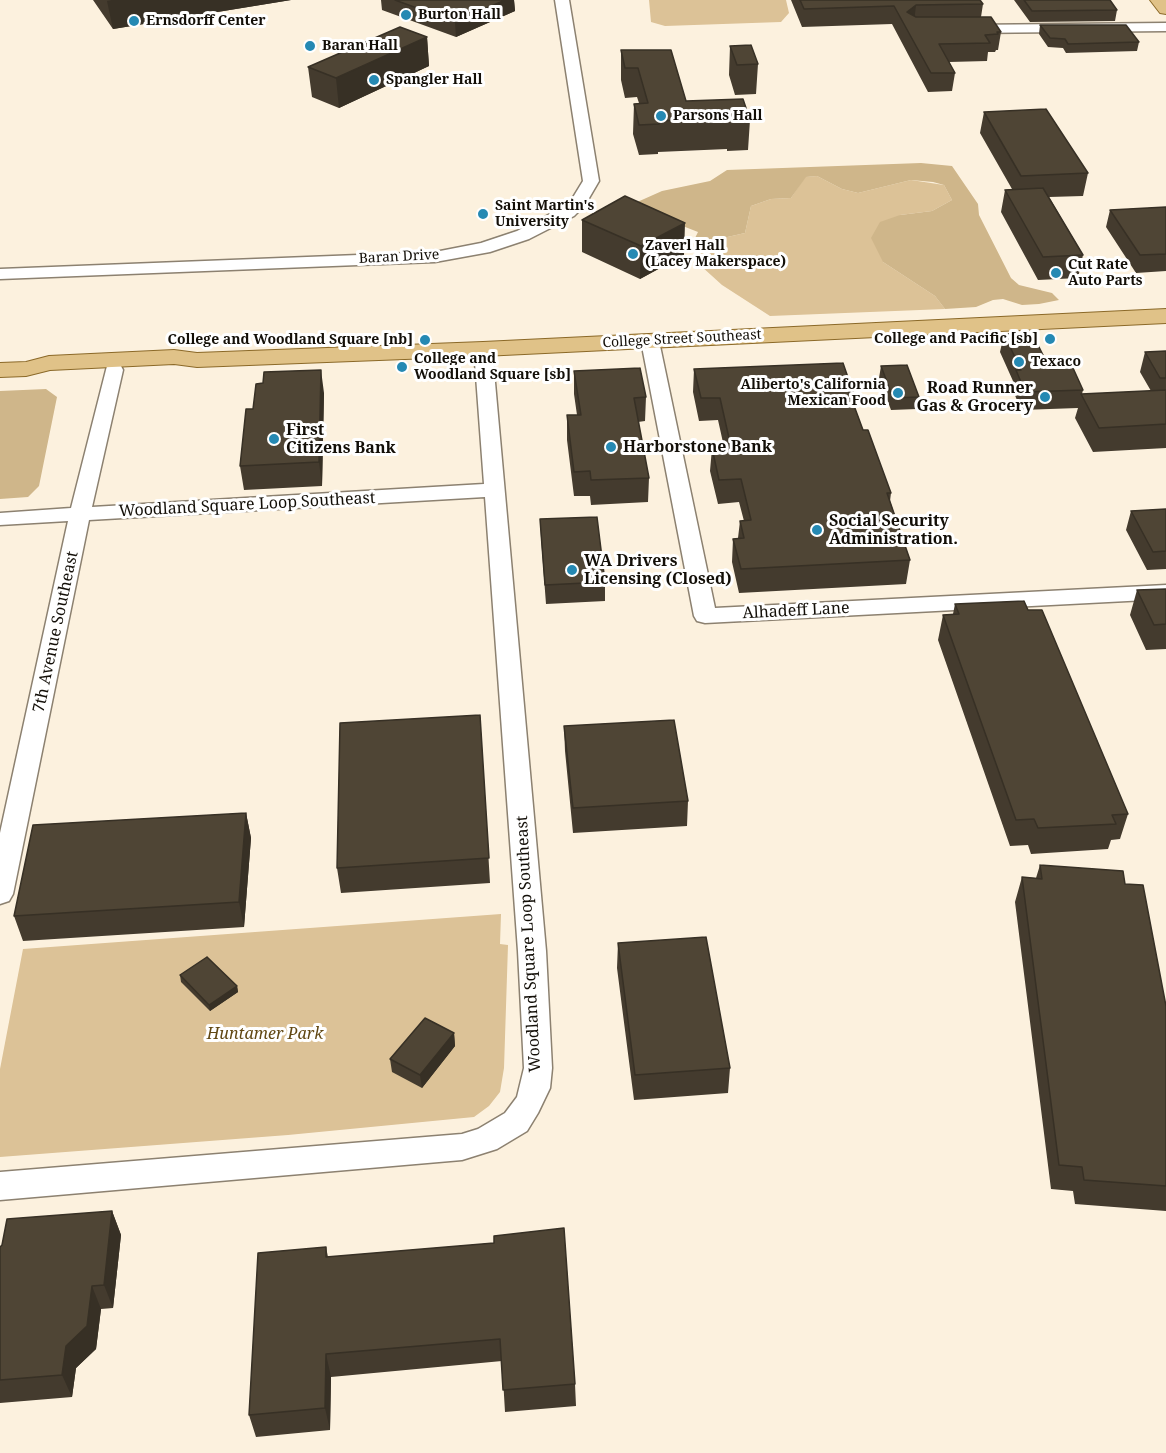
<!DOCTYPE html>
<html>
<head>
<meta charset="utf-8">
<style>
  body { margin:0 }
  canvas { display:block; background:#fcf1de }
</style>
</head>
<body>
<canvas width="1166" height="1453"></canvas>
<script>
const context = document.querySelector('canvas').getContext('2d');
context.lineJoin = 'round';
function fillPath(path, color) { context.fillStyle = color; context.fill(path, 'evenodd'); }
const shape = rows => new Path2D(rows.map(r => 'M' + r).join(''));
function strokePath(path, color, width, dash) { context.strokeStyle = color; context.lineWidth = width; context.lineCap = dash ? 'butt' : 'round'; context.setLineDash(dash || []); context.stroke(path); }
function drawText(font, color, halo, rows, align = 'center') {
  context.font = font + ' "Noto Serif",serif'; context.lineWidth = 6; context.setLineDash([]); context.textBaseline = 'middle'; context.strokeStyle = halo; context.fillStyle = color; for (const [text, x, y, turn = 0] of rows) {
    context.save(); context.translate(x, y); context.rotate((+turn || 0) * Math.PI / 180); context.textAlign = isNaN(turn) ? turn : align; if (halo) context.strokeText(text, 0, 0); context.fillText(text, 0, 0); context.restore();
  }
}
const green = shape([
  [649,0,786,0,789,13,781,22,665,26,651,22],
  [817,176,842,189,858,193,911,180,944,185,952,200,932,211,900,215,883,262,935,296,945,309,770,316,722,285,701,266,695,258,700,250,723,238,745,233,751,206,771,199,791,198,805,177],
  [501,914,500,944,508,945,504,1068,500,1092,489,1106,474,1117,288,1135,0,1157,0,1069,23,949]
]);
const forest = shape([
  [921,163,952,166,978,204,979,215,1011,278,1019,285,1052,293,1059,300,1039,304,1022,305,1003,299,993,300,976,307,945,309,935,296,883,262,871,238,880,222,900,215,932,211,952,200,944,185,933,182,911,180,858,193,842,189,817,176,806,177,791,198,771,199,751,206,745,233,723,238,700,250,693,242,698,232,647,212,635,203,662,191,710,181,727,170],
  [46,389,57,397,39,486,28,497,0,499,0,391]
]);
const minor = shape([
  [555,0,569,0,599,181,585,205,574,216,529,239,490,252,435,262,0,279,0,269,435,252,481,243,517,231,562,208,572,199,583,181,555,0],
  [1166,23,1166,31,967,33,960,29,967,25,1166,23],
  [650,335,657,337,659,341,715,608,1166,585,1166,599,705,623,697,621,694,616,641,341,643,337,650,335],
  [483,343,490,345,492,349,546,951,552,1068,550,1088,538,1113,527,1131,497,1149,462,1160,0,1200,0,1172,462,1134,478,1129,505,1113,517,1097,524,1068,518,951,485,497,89,520,13,894,9,901,0,904,0,833,68,521,0,525,0,513,71,508,107,366,121,366,123,370,92,507,484,484,474,349,476,345,483,343]
]);
const major = shape([
  [1150,0,1166,0,1166,14,1160,13,1150,0],
  [1166,309,1166,323,483,356,197,367,174,364,50,370,26,376,0,377,0,363,26,362,49,356,174,350,197,353,483,342,1166,309]
]);
const wall = shape([
  [93,0,291,0,113,29],
  [381,0,514,0,515,11,456,37,382,10],
  [791,0,980,0,983,4,981,17,1001,32,998,50,996,50,995,52,988,52,987,61,949,62,955,73,952,91,928,92,892,24,802,27],
  [1014,0,1110,0,1117,10,1115,21,1030,22],
  [1040,25,1139,42,1137,51,1066,53,1063,48,1048,47,1039,34],
  [427,37,429,66,339,108,312,97,308,67],
  [730,46,758,64,756,94,735,95,729,75],
  [621,50,686,101,750,120,748,150,727,151,727,149,658,152,658,154,639,155,633,134,634,104,639,103,637,97,625,98,621,80],
  [984,112,1088,173,1083,196,1049,197,1083,255,1078,278,1038,280,1001,212,1005,190,1012,189,980,133],
  [1166,207,1166,271,1136,273,1106,227,1110,210],
  [582,220,684,255,640,279,582,252],
  [1004,334,1050,369,1083,390,1082,394,1151,391,1140,372,1145,352,1166,351,1166,448,1093,452,1075,418,1078,408,1021,410,1012,388,1013,381,1000,352],
  [881,366,919,397,917,409,891,410,879,378],
  [694,369,853,392,852,400,863,430,891,493,890,501,910,560,906,584,739,593,732,562,733,539,738,538,740,521,744,521,739,502,718,504,710,471,712,448,724,447,718,420,699,421,693,392],
  [574,371,646,397,645,421,638,422,649,478,648,502,591,505,590,496,574,496,567,440,567,415,577,415,574,394],
  [324,393,322,486,244,490,240,466,253,409],
  [1166,509,1166,569,1147,570,1126,530,1131,511],
  [540,519,605,582,605,601,546,604,541,538],
  [1166,589,1166,649,1146,650,1130,615,1137,590],
  [955,604,1028,610,1128,814,1120,839,1111,840,1108,849,1031,854,1028,845,1010,846,938,640,943,615,953,614],
  [480,715,490,883,341,893,337,868],
  [564,726,688,801,687,826,573,833,565,751],
  [246,813,251,838,244,927,23,941,14,916],
  [1040,865,1125,884,1166,1006,1166,1211,1075,1204,1073,1191,1051,1189,1015,902,1022,877,1036,878],
  [618,943,730,1068,728,1093,634,1100,617,968],
  [180,975,237,986,238,992,210,1011,181,982],
  [454,1033,455,1046,422,1088,392,1072,390,1059],
  [112,1211,121,1235,113,1308,101,1309,96,1349,76,1368,72,1397,0,1403,0,1247],
  [494,1243,575,1384,576,1406,505,1412,502,1361,331,1377,330,1430,256,1437,249,1415,326,1247,328,1257]
]);
const shadedWall = shape([
  [112,0,291,0,113,29,107,1],
  [503,0,514,0,515,11,456,37,455,22],
  [916,5,914,23,907,12],
  [427,37,429,66,339,108,336,78],
  [685,223,684,255,640,279,641,246],
  [321,370,324,393,322,486,319,462],
  [246,813,251,838,244,927,239,902],
  [237,986,238,992,210,1011,209,1005],
  [454,1033,455,1046,422,1088,420,1075],
  [112,1211,121,1235,113,1308,104,1285],
  [92,1286,101,1309,96,1349,76,1368,72,1397,62,1375,66,1346],
  [326,1354,331,1377,330,1430,325,1408]
]);
const building = shape([
  [395,0,505,0,455,22,395,0],
  [800,0,980,0,983,4,916,5,907,12,916,17,991,17,1001,32,997,32,998,34,985,35,990,43,939,44,955,73,931,73,894,6,804,9,800,0],
  [1024,0,1110,0,1117,10,1032,11,1024,0],
  [1040,25,1126,25,1139,42,1068,44,1065,39,1050,38,1040,25],
  [400,27,427,37,336,78,308,67,400,27],
  [751,45,758,64,737,65,730,46,751,45],
  [621,50,671,50,686,101,743,99,750,120,729,120,729,118,658,121,659,124,639,125,634,104,648,103,638,68,625,68,621,50],
  [1046,109,1088,173,1021,176,984,112,1046,109],
  [1043,188,1083,255,1043,257,1005,190,1043,188],
  [625,196,685,223,641,246,582,220,625,196],
  [1166,207,1166,254,1140,255,1110,210,1166,207],
  [1032,333,1050,369,1073,368,1083,390,1025,392,1016,370,1021,370,1004,334,1032,333],
  [1166,351,1166,378,1160,378,1145,352,1166,351],
  [843,363,853,392,849,392,863,430,868,430,891,493,887,493,910,560,741,569,733,539,744,538,740,521,751,520,741,479,719,480,712,448,731,447,720,398,701,398,694,369,843,363],
  [907,365,919,397,893,398,881,366,907,365],
  [640,368,646,397,634,398,649,478,591,480,590,471,574,472,567,415,581,415,574,371,640,368],
  [321,370,319,462,240,466,246,409,253,409,256,384,263,383,264,372,321,370],
  [1166,390,1166,424,1099,428,1081,394,1166,390],
  [1166,509,1166,551,1153,552,1131,511,1166,509],
  [597,517,605,582,545,585,540,519,597,517],
  [1166,589,1166,624,1154,625,1137,590,1166,589],
  [1024,601,1028,610,1042,610,1128,814,1112,815,1116,824,1038,828,1034,819,1016,820,943,615,959,614,955,604,1024,601],
  [480,715,489,858,337,868,340,723,480,715],
  [674,720,688,801,573,808,564,726,674,720],
  [246,813,239,902,14,916,33,825,246,813],
  [1040,865,1123,871,1125,884,1143,885,1166,1006,1166,1186,1084,1180,1082,1167,1059,1165,1022,877,1042,879,1040,865],
  [706,937,730,1068,635,1075,618,943,706,937],
  [207,957,237,986,209,1005,180,975,207,957],
  [425,1018,454,1033,420,1075,390,1059,425,1018],
  [112,1211,104,1285,92,1286,87,1326,66,1346,62,1375,0,1380,0,1247,2,1245,7,1219,112,1211],
  [564,1228,575,1384,503,1390,500,1339,326,1354,325,1408,249,1415,258,1253,326,1247,326,1257,494,1243,494,1236,564,1228]
]);
const markers = [
  [406,15,6,"#2589b3"],
  [134,21,6,"#2589b3"],
  [310,46,6,"#2589b3"],
  [374,80,6,"#2589b3"],
  [661,116,6,"#2589b3"],
  [483,214,6,"#2589b3"],
  [633,254,6,"#2589b3"],
  [1056,273,6,"#2589b3"],
  [1050,339,6,"#2589b3"],
  [425,340,6,"#2589b3"],
  [1019,362,6,"#2589b3"],
  [402,367,6,"#2589b3"],
  [898,393,6,"#2589b3"],
  [1045,397,6,"#2589b3"],
  [274,439,6,"#2589b3"],
  [611,447,6,"#2589b3"],
  [817,530,6,"#2589b3"],
  [572,570,6,"#2589b3"]
];
const farPoinames = [
  ["Burton Hall",418,15],
  ["Ernsdorff Center",146,21],
  ["Baran Hall",322,46],
  ["Spangler Hall",386,80],
  ["Parsons Hall",673,116],
  ["Saint Martin's",495,206],
  ["University",495,222],
  ["Zaverl Hall",645,246],
  ["(Lacey Makerspace)",645,262],
  ["Cut Rate",1068,265],
  ["Auto Parts",1068,281],
  ["College and Pacific [sb]",1038,339,"right"],
  ["College and Woodland Square [nb]",413,340,"right"],
  ["College and",414,359],
  ["Woodland Square [sb]",414,375],
  ["Texaco",1031,362],
  ["Aliberto's California",886,385,"right"],
  ["Mexican Food",886,401,"right"]
];
const farStreetnames = [
  ["Baran Drive",399,257,-3],
  ["College Street Southeast",682,339,-3]
];
const poiNames = [
  ["Road Runner",1033,388,"right"],
  ["Gas & Grocery",1033,406,"right"],
  ["First",286,430],
  ["Citizens Bank",286,448],
  ["Harborstone Bank",623,447],
  ["Social Security",829,521],
  ["Administration.",829,539],
  ["WA Drivers",584,561],
  ["Licensing (Closed)",584,579]
];
const streetNames = [
  ["Woodland Square Loop Southeast",247,505,-3],
  ["Alhadeff Lane",796,611,-3],
  ["7th Avenue Southeast",56,632,-78],
  ["Woodland Square Loop Southeast",529,944,-93]
];
const parkNames = [
  ["Huntamer Park",265,1034]
];
fillPath(green, '#dcc297');
fillPath(forest, '#cfb68a');
strokePath(minor, '#8c8170', 3);
strokePath(major, '#8b6928', 2);
fillPath(minor, '#fff');
fillPath(major, '#e0c288');
fillPath(wall, '#443b2e');
fillPath(shadedWall, '#373025');
fillPath(building, '#4f4535');
strokePath(building, '#373025', 1.5);
for (const [x, y, r, color] of markers) { const dot = new Path2D(); dot.arc(x, y, r, 0, 2 * Math.PI); context.fillStyle = color; context.fill(dot); strokePath(dot, '#fff', 2); }
drawText('bold 14px', '#130f08', '#fff', farPoinames, 'left');
drawText('14px', '#130f08', '#fff', farStreetnames);
drawText('bold 16px', '#130f08', '#fff', poiNames, 'left');
drawText('16px', '#130f08', '#fff', streetNames);
drawText('italic 16px', '#614712', '#fff', parkNames);
</script>
</body>
</html>
